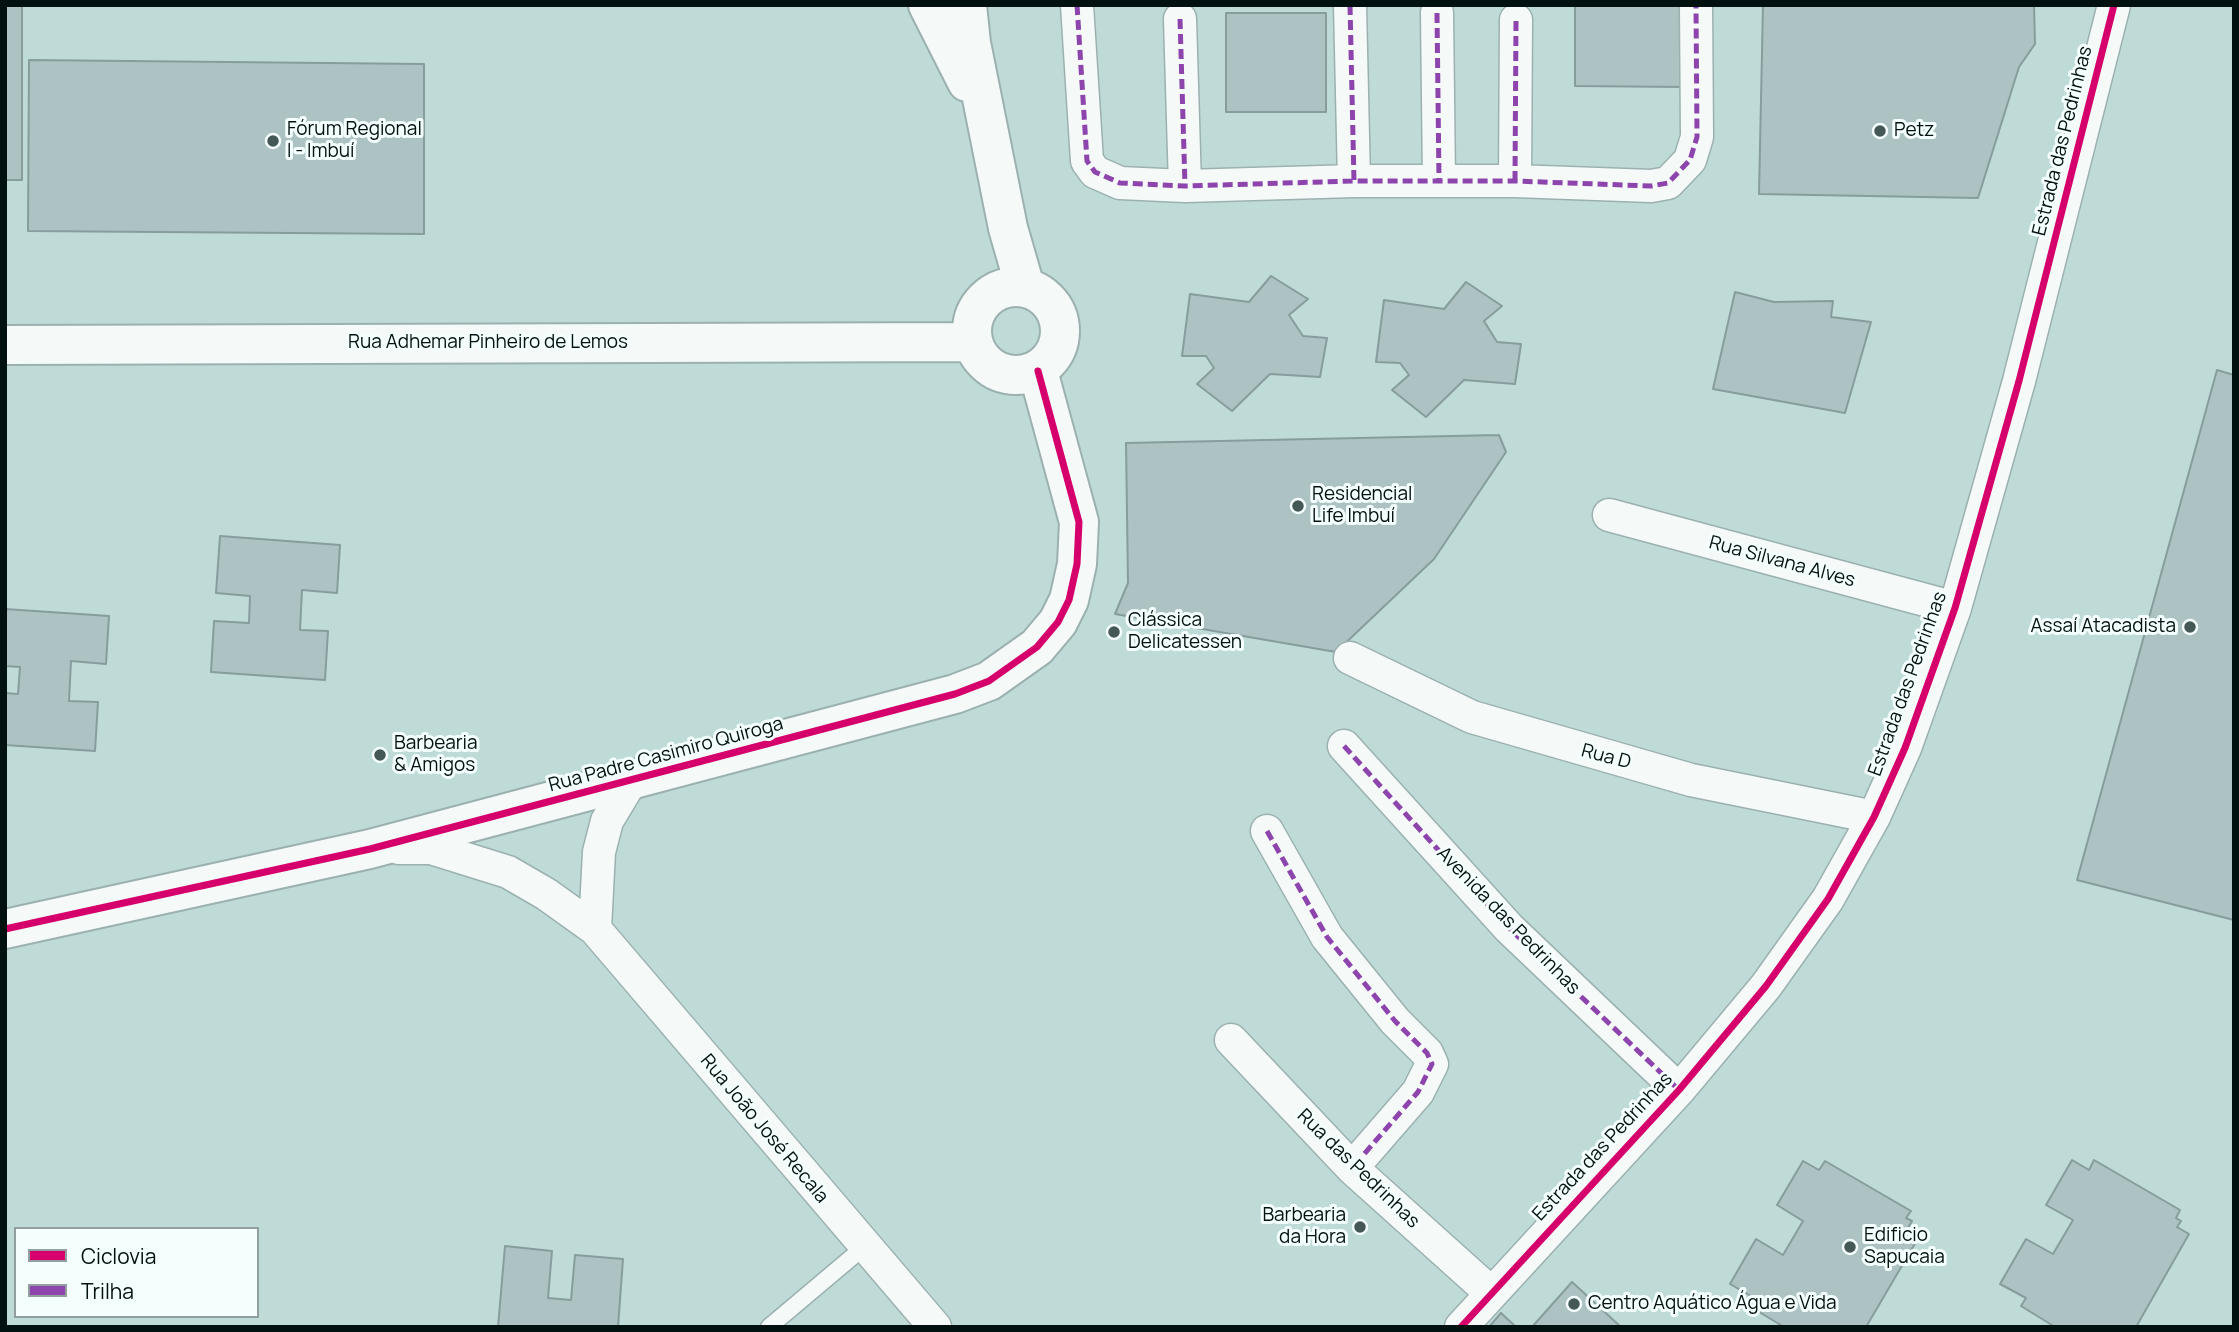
<!DOCTYPE html>
<html>
<head>
<meta charset="utf-8">
<style>
  body { margin:0 }
  #map { position:relative; width:2239px; height:1332px; overflow:hidden; background:#bfdbd8; font-family:Manrope,sans-serif }
  canvas { display:block }
  .frame { position:absolute; inset:0; border:7px solid #011110; pointer-events:none }
  .legend { position:absolute; left:14px; top:1227px; width:245px; height:91px; box-sizing:border-box; background:#f4fefd; border:2px solid #939f9e; margin:0; padding:9px 12px; list-style:none; font-size:21px; color:#011110 }
  .legend li { display:flex; align-items:center; gap:14px; height:35px }
  .legend b { width:35px; border:2px solid #939f9e }
</style>
</head>
<body>
<div id="map">
<canvas width="2239" height="1332"></canvas>
<div class="frame"></div>
<ul class="legend">
<li><b style="height:9px;background:#d6006c"></b>Ciclovia</li>
<li><b style="height:9px;background:#8e44ad"></b>Trilha</li>
</ul>
</div>
<script>
const context = document.querySelector('canvas').getContext('2d');
context.lineJoin = 'round';
function fillPath(path, color) { context.fillStyle = color; context.fill(path, 'evenodd'); }
const shape = rows => new Path2D(rows.map(r => 'M' + r).join(''));
function strokePath(path, color, width, dash) { context.strokeStyle = color; context.lineWidth = width; context.lineCap = dash ? 'butt' : 'round'; context.setLineDash(dash || []); context.stroke(path); }
function drawText(font, color, halo, rows, align = 'center') {
  context.font = font + ' Manrope,sans-serif'; context.lineWidth = 6; context.setLineDash([]); context.textBaseline = 'middle'; context.strokeStyle = halo; context.fillStyle = color; for (const [text, x, y, turn = 0] of rows) {
    context.save(); context.translate(x, y); context.rotate((+turn || 0) * Math.PI / 180); context.textAlign = isNaN(turn) ? turn : align; if (halo) context.strokeText(text, 0, 0); context.fillText(text, 0, 0); context.restore();
  }
}
const building = shape([
  [5,5,22,5,22,180,5,180,5,5],
  [1575,5,1683,5,1683,87,1575,86,1575,5],
  [1763,5,2034,5,2035,44,2019,67,1978,198,1759,194,1763,5],
  [1226,13,1326,13,1326,112,1226,112,1226,13],
  [29,60,424,64,424,234,28,231,29,60],
  [1271,276,1308,299,1289,315,1303,336,1327,338,1320,377,1270,374,1232,411,1197,384,1214,368,1206,356,1182,356,1190,294,1249,302,1271,276],
  [1466,282,1502,306,1484,321,1497,342,1521,344,1515,384,1464,380,1426,417,1392,390,1409,375,1400,363,1376,362,1384,300,1444,309,1466,282],
  [1735,292,1774,302,1833,301,1831,317,1871,322,1845,413,1713,389,1735,292],
  [2217,370,2234,375,2234,920,2077,880,2217,370],
  [1499,435,1506,452,1434,559,1336,652,1115,614,1128,583,1126,443,1499,435],
  [220,536,340,545,337,593,302,590,300,630,328,631,325,680,211,672,214,621,249,623,250,596,216,593,220,536],
  [5,609,109,616,106,664,71,661,69,701,98,702,95,751,5,745,5,693,18,694,20,667,5,666,5,609],
  [2072,1160,2089,1170,2094,1160,2180,1210,2176,1218,2181,1221,2177,1227,2189,1234,2136,1327,2055,1327,2021,1306,2026,1298,2000,1284,2026,1239,2053,1254,2073,1220,2046,1205,2072,1160],
  [1803,1161,1819,1170,1825,1161,1911,1211,1906,1218,1912,1221,1908,1228,1920,1235,1866,1327,1784,1327,1751,1307,1756,1299,1730,1284,1756,1239,1783,1255,1803,1221,1777,1205,1803,1161],
  [505,1246,552,1251,548,1298,571,1300,575,1255,623,1259,618,1327,498,1327,505,1246],
  [1572,1282,1621,1327,1532,1327,1572,1282],
  [1501,1313,1516,1327,1489,1327,1501,1313]
]);
const lane = shape([
  [769,1327,864,1247]
]);
const street = shape([
  [1077,5,1087,161,1095,172,1120,183,1185,186,1354,181,1515,181,1651,186,1668,183,1690,160,1697,137,1696,5],
  [1350,5,1354,181],
  [1437,13,1439,181],
  [1180,19,1185,186],
  [1515,181,1516,20],
  [1609,515,1955,608],
  [1350,658,1472,717,1691,780,1874,817],
  [1344,746,1509,928,1679,1090],
  [1267,831,1327,937,1395,1021,1427,1053,1432,1064,1418,1092,1352,1168],
  [399,848,431,848,508,872,546,894,595,929,935,1327],
  [595,929,599,852,607,821,631,781],
  [1231,1040,1352,1168,1490,1292],
  [1461,1327,1679,1090,1766,986,1828,899,1874,817,1905,748,1955,608,2019,381,2114,5]
]);
const secondary = shape([
  [928,5,967,82],
  [967,5,971,43,1008,228,1025,287],
  '972 331a44 44 0 1 1 88 0a44 44 0 1 1-88 0Z',
  [5,345,972,342],
  [5,929,370,849,955,694,989,681,1037,647,1058,622,1069,600,1077,564,1079,522,1038,371]
]);
const quiet = shape([
  [1077,5,1087,161,1095,172,1120,183,1185,186,1354,181,1515,181,1651,186,1668,183,1690,160,1697,137,1696,5],
  [1350,5,1354,181],
  [1437,13,1439,181],
  [1180,19,1185,186],
  [1515,181,1516,20],
  [1344,746,1509,928,1679,1090],
  [1267,831,1327,937,1395,1021,1427,1053,1432,1064,1418,1092,1352,1168]
]);
const cycleway = shape([
  [5,929,370,849,955,694,989,681,1037,647,1058,622,1069,600,1077,564,1079,522,1038,371],
  [1461,1327,1679,1090,1766,986,1828,899,1874,817,1905,748,1955,608,2019,381,2114,5]
]);
const markers = [
  [1880,131,7,"#445856"],
  [273,141,7,"#445856"],
  [1298,506,7,"#445856"],
  [2190,627,7,"#445856"],
  [1114,632,7,"#445856"],
  [380,755,7,"#445856"],
  [1360,1227,7,"#445856"],
  [1850,1247,7,"#445856"],
  [1574,1304,7,"#445856"]
];
const poiNames = [
  ["Fórum Regional",287,130],
  ["I - Imbuí",287,152],
  ["Petz",1894,131],
  ["Residencial",1312,495],
  ["Life Imbuí",1312,517],
  ["Clássica",1128,621],
  ["Delicatessen",1128,643],
  ["Assaí Atacadista",2176,627,"right"],
  ["Barbearia",394,744],
  ["& Amigos",394,766],
  ["Barbearia",1346,1216,"right"],
  ["da Hora",1346,1238,"right"],
  ["Edificio",1864,1236],
  ["Sapucaia",1864,1258],
  ["Centro Aquático Água e Vida",1588,1304]
];
const streetNames = [
  ["Estrada das Pedrinhas",2063,141,-76],
  ["Rua Adhemar Pinheiro de Lemos",488,343],
  ["Rua Silvana Alves",1782,562,15],
  ["Estrada das Pedrinhas",1908,684,-70],
  ["Rua Padre Casimiro Quiroga",666,755,-15],
  ["Rua D",1606,757,15],
  ["Avenida das Pedrinhas",1508,921,46],
  ["Rua João José Recala",764,1129,50],
  ["Estrada das Pedrinhas",1603,1147,-47],
  ["Rua das Pedrinhas",1358,1169,44]
];
fillPath(building, '#adc3c3');
strokePath(building, '#869c9d', 2);
strokePath(lane, '#9bb1af', 19);
strokePath(street, '#9bb1af', 35);
strokePath(secondary, '#9bb1af', 42);
strokePath(lane, '#f5faf9', 16);
strokePath(street, '#f5faf9', 32);
strokePath(secondary, '#f5faf9', 38);
strokePath(quiet, '#8e44ad', 5, [10, 5]);
strokePath(cycleway, '#d6006c', 7);
for (const [x, y, r, color] of markers) { const dot = new Path2D(); dot.arc(x, y, r, 0, 2 * Math.PI); context.fillStyle = color; context.fill(dot); strokePath(dot, '#f4fefd', 2.5); }
drawText('19px', '#011110', '#f4fefd', poiNames, 'left');
drawText('19px', '#011110', '#f4fefd', streetNames);
</script>
</body>
</html>
